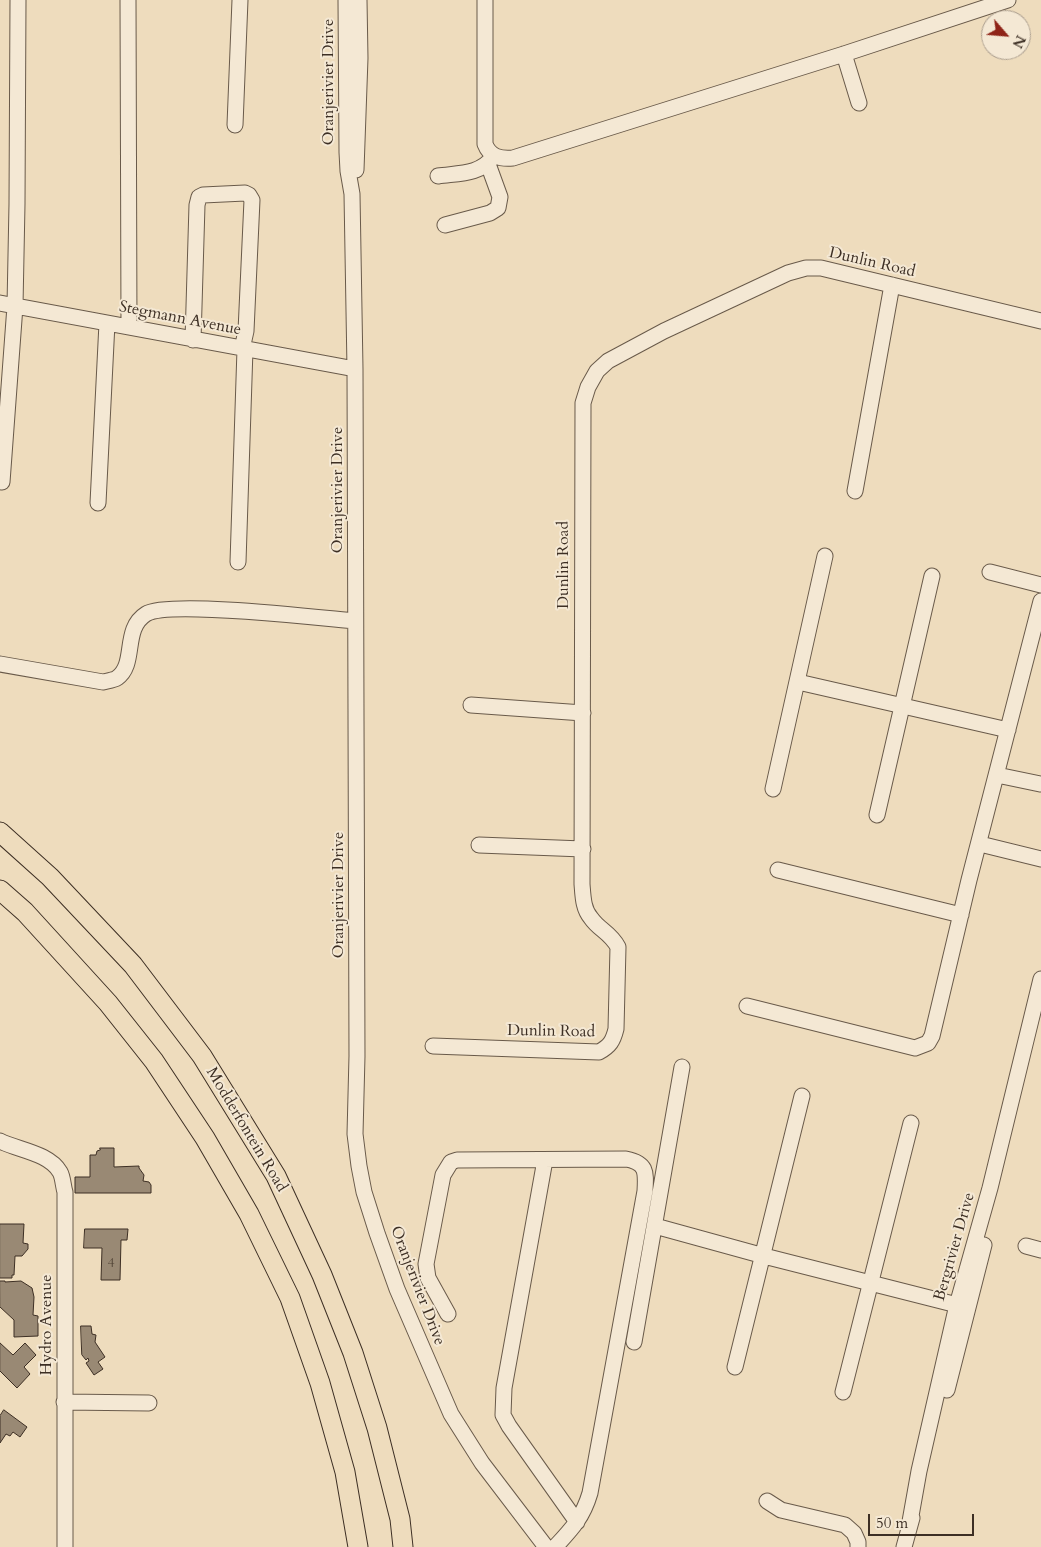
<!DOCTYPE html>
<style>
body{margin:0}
#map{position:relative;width:1041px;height:1547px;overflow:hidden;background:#eedcbd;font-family:Cardo,serif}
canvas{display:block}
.north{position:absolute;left:981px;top:10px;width:50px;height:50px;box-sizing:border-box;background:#f4e8d4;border:1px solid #ab9e8e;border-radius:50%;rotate:117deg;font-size:14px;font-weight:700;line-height:20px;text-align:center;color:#3d2f24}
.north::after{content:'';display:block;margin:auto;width:18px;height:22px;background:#8f2418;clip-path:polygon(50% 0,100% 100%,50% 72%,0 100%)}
.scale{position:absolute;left:868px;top:1514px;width:106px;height:22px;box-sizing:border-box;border:2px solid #3d2f24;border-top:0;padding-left:6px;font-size:15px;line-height:18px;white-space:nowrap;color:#3d2f24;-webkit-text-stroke:4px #f4e8d4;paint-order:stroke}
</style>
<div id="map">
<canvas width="1041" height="1547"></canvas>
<div class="north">N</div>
<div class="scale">50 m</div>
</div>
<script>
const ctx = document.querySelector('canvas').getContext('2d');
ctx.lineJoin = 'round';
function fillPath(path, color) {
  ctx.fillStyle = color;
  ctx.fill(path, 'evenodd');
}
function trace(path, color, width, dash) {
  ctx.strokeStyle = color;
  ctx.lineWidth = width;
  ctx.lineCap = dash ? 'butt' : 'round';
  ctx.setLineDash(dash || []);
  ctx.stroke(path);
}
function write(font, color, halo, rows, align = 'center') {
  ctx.font = font + ' Cardo,serif';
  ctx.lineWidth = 4;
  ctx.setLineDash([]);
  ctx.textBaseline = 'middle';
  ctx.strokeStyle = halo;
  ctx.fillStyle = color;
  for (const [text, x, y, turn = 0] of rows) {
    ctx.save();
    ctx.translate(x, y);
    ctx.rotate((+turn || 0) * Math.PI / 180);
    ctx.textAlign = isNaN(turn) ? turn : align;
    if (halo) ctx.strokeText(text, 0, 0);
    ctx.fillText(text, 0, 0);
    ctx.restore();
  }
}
const building = new Path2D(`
 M 100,1148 L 114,1148 L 114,1167 L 139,1166 L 139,1168 L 144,1175 L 143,1181 L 149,1182 L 151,1185 L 151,1193 L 75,1193 L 75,1177 L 90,1177 L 90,1155 L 96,1155 L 97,1151 L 100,1150 Z
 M 0,1224 L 24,1224 L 23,1243 L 28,1244 L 28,1249 L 22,1256 L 15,1256 L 14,1275 L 12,1275 L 12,1278 L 0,1278 Z
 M 85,1229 L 128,1229 L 127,1240 L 121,1240 L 120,1280 L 101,1280 L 102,1248 L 84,1248 Z
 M 0,1281 L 5,1281 L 5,1282 L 21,1281 L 32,1288 L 34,1297 L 33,1315 L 38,1316 L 38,1336 L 14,1337 L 14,1320 L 0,1307 Z
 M 81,1326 L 91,1326 L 92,1334 L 96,1335 L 95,1342 L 105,1357 L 98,1362 L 103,1369 L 94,1375 L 86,1363 L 89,1361 L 88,1358 L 86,1360 L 82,1355 Z
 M 0,1343 L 13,1355 L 25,1343 L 36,1355 L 24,1367 L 30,1374 L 17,1388 L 0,1371 Z
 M 4,1410 L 27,1427 L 20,1437 L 13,1432 L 10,1436 L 6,1434 L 0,1443 L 0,1416 Z`);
const minor = new Path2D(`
 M 128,0 L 129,327
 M 346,0 L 347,152 L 348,171 L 352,194 L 355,369 L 357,1056 L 355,1134 L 359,1166 L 364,1192 L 377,1233 L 397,1289 L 451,1414 L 482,1463 L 546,1547
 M 485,0 L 485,144 C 490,157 500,159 513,158 L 844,54 L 1008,0
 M 844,54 L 859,103
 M 235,125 L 240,0
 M 356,170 L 360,58 L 359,0
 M 438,176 C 458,173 480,175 493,157
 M 445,225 L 490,213 L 498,208 L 500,197 L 488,164
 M 0,303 L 355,369
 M 193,340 L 197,205 L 199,197 L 203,195 L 245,193 L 249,195 L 252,200 L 246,331 L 242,349
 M 2,482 L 15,306 L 17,204 L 18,0
 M 855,491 L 892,285
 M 98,503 L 107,323
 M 238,562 L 245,349
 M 990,572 L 1041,585
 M 0,664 L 103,682 C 107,681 114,680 117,678 C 137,664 122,629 146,614 C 168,600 321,618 355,621
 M 798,682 L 1008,730
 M 471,705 L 583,713
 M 997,775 L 1040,784
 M 773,789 L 825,556
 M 877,815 L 932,576
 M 980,844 L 1041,859
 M 479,845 L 583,849
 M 778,870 L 961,915
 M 747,1006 L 915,1048 L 928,1043 L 932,1036 L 969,880 L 1041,601
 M 433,1046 L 599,1052 C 610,1046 613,1041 616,1029 L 618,947 C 610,932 599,930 591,918 C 583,909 583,896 582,884 L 583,403 L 588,387 L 597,371 L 608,361 L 664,331 L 788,273 L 806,268 L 821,268 L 1041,321
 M 0,1141 C 18,1150 49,1153 60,1172 C 63,1177 63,1186 65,1192 L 65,1547
 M 545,1160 L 504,1388 L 503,1415 L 509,1426 L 577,1522
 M 655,1226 L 764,1256 L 965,1307
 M 1026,1246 L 1041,1250
 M 448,1314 L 428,1278 L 426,1264 L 443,1175 L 451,1162 L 457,1160 L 626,1159 C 647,1163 646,1172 645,1191 L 590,1493 C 583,1517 572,1529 555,1547
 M 634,1342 L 682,1067
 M 735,1367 L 802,1096
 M 947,1390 L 984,1245
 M 843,1392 L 911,1123
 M 64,1402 L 149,1403
 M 767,1501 L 781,1510 L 845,1525 L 854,1533 L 858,1542 L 858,1547
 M 909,1527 L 919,1471 L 957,1305 L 990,1188 L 1041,979
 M 904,1547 L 912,1518`);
const major = new Path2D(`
 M 0,832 L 50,877 L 133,965 L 202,1056 L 276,1176 L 322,1275 L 353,1353 L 377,1428 L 400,1519 L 403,1547
 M 0,890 L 25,912 L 108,1003 L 154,1061 L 205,1138 L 249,1214 L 290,1298 L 320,1383 L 345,1472 L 358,1547`);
const numberNames = [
 ["4",111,1264]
];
const streetNames = [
 ["Oranjerivier Drive",329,82,-90],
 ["Dunlin Road",872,263,13],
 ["Stegmann Avenue",180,319,11],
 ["Oranjerivier Drive",338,490,-90],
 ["Dunlin Road",564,565,-90],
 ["Oranjerivier Drive",339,895,-90],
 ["Dunlin Road",551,1032,1],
 ["Modderfontein Road",246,1130,59],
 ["Bergrivier Drive",955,1247,-74],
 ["Oranjerivier Drive",417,1286,69],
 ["Hydro Avenue",47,1325,-90]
];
fillPath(building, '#998974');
trace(building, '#3d2f24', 1);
trace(minor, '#695a4a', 17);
trace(major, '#3d2f24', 21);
trace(minor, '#f4e8d4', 15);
trace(major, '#eedcbd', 19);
write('14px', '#544638', null, numberNames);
write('16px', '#3d2f24', '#f4e8d4', streetNames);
</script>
